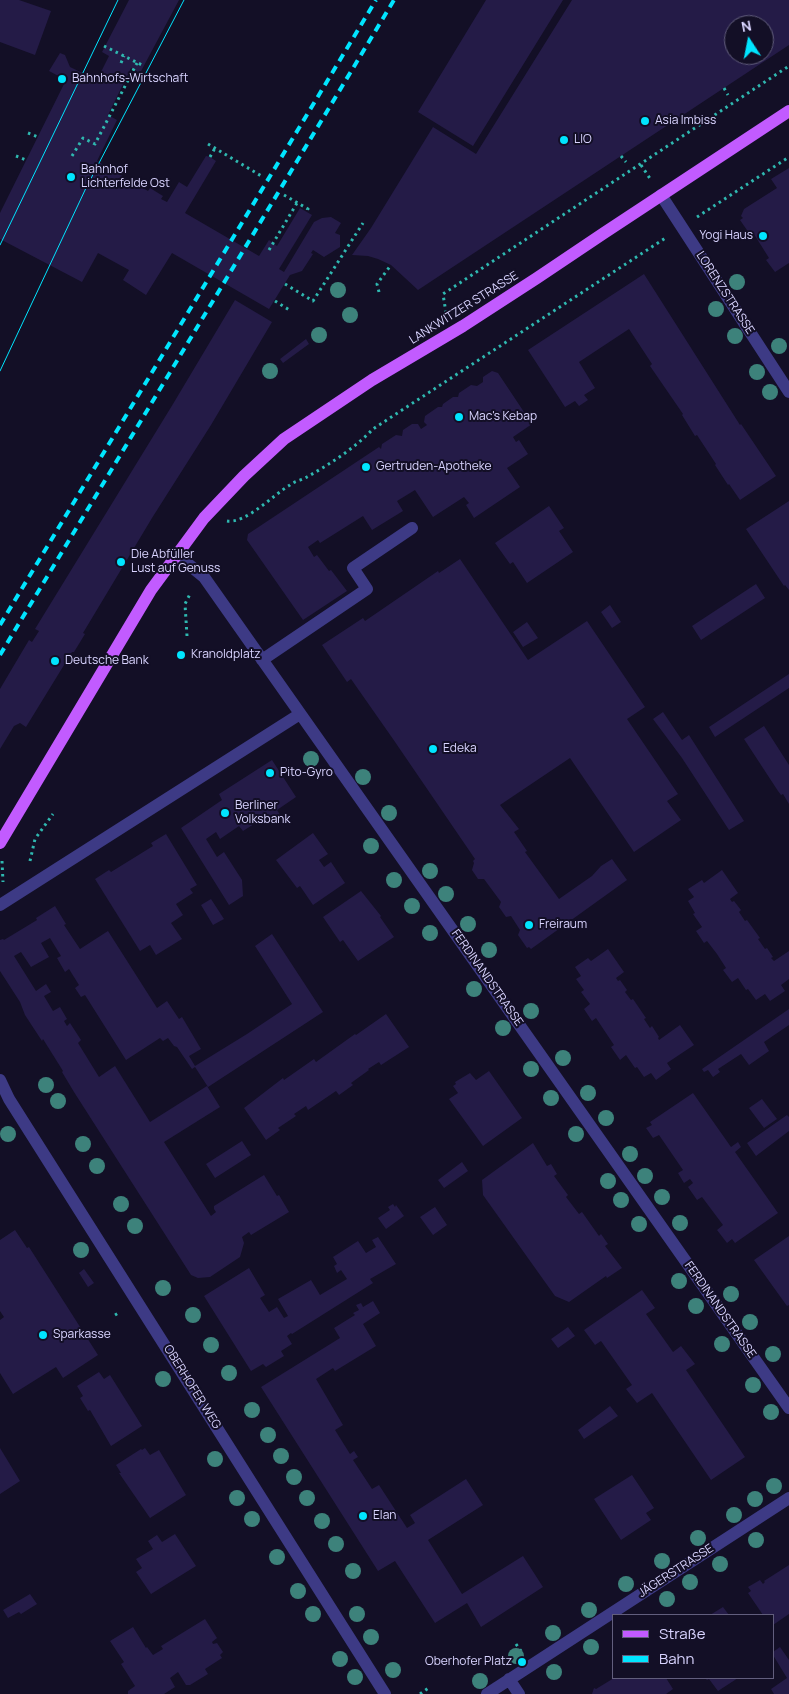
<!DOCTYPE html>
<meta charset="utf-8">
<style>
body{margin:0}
#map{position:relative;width:789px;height:1694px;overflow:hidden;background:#130f26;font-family:Manrope,sans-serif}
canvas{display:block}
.legend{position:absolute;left:612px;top:1614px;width:162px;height:65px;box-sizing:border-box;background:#130f26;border:1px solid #625e7d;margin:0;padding:6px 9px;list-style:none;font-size:15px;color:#d9d4ff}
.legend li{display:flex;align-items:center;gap:10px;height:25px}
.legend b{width:25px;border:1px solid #625e7d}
.north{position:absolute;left:724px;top:15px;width:50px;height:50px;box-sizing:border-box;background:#130f26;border:1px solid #625e7d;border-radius:50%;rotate:349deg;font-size:14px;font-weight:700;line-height:20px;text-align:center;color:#d9d4ff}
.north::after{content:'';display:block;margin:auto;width:18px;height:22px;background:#00e5ff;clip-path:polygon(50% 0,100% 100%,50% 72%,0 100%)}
</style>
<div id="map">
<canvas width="789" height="1694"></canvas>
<ul class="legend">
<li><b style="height:6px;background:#c25bff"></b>Straße</li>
<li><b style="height:6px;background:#00e5ff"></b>Bahn</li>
</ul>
<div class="north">N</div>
</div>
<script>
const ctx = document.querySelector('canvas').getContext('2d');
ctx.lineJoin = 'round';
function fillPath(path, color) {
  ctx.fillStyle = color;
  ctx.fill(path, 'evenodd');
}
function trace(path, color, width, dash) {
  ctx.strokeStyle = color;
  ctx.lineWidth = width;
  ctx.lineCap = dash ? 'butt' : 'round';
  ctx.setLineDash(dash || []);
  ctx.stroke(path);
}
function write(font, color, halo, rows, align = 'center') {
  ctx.font = font + ' Manrope,sans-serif';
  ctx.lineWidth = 4;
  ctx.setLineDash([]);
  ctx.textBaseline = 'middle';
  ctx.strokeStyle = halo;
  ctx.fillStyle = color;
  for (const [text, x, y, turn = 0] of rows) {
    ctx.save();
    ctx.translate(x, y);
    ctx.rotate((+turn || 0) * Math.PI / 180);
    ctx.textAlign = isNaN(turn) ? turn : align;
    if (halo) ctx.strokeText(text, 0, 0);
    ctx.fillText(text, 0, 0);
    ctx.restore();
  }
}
const building = new Path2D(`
 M 0,0 L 19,0 L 51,11 L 35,55 L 0,42 Z
 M 129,0 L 179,0 L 140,73 L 131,68 L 108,115 L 117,120 L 97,161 L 148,191 L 150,188 L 163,196 L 161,199 L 167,202 L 179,182 L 187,187 L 206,156 L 210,157 L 216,161 L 185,213 L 259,256 L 269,240 L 277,246 L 300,208 L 312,215 L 279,269 L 284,272 L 314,222 L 322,218 L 331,217 L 341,223 L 335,233 L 340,235 L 340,247 L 324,257 L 313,250 L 311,253 L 313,254 L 302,271 L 290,275 L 269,309 L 172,253 L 146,295 L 123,280 L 129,270 L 98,253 L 82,282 L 0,239 L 0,213 L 66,80 L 49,71 L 60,53 L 65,55 L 70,67 L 97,80 L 109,56 L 102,52 Z
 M 486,0 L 563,0 L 473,146 L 418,112 Z
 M 572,0 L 789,0 L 789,45 L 418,290 L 391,265 L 378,259 L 368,256 L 352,255 L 371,228 L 433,127 L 476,154 ZM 734,25 L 764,25 L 764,55 L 734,55 Z
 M 789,168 L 789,263 L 775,272 L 766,260 L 769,258 L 752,231 L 749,233 L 740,220 L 743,218 L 741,216 L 744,209 L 777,188 L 771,179 Z
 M 644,274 L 740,425 L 741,424 L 776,476 L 740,500 L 729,484 L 728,485 L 715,465 L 716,464 L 697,435 L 695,436 L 682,415 L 683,414 L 650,366 L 652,364 L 629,329 L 579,362 L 595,388 L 584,395 L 588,400 L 579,406 L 575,401 L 565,407 L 528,350 Z
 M 235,300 L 272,322 L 211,425 L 152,518 L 83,633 L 85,634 L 74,652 L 72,652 L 26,727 L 20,723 L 14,726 L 0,749 L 0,689 L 29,640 L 32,642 L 39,631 L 35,629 L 173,404 Z
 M 306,339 L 309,344 L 283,363 L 280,359 Z
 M 492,371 L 498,373 L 532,424 L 513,437 L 516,442 L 519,440 L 528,454 L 507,468 L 520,487 L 474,518 L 466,505 L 469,503 L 464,497 L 433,517 L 415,490 L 397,501 L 403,511 L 372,530 L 363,516 L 320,543 L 318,540 L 308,547 L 314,557 L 317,555 L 329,571 L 331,570 L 347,591 L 303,620 L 247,540 L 248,534 L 379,447 L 381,449 L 382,444 L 396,435 L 402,436 L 403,430 L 412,424 L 418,424 L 421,429 L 427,425 L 424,422 L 425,416 L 438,407 L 442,407 L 443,404 L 453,397 L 458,397 L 459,393 L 471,385 L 477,386 L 483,382 L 483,377 Z
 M 789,501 L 789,590 L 785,585 L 784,586 L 746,529 Z
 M 549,506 L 564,528 L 559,531 L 573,552 L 527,583 L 513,562 L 510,564 L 495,543 Z
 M 460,559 L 528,660 L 587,621 L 645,707 L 627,719 L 678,794 L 667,801 L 681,820 L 634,852 L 570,758 L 500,805 L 519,829 L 514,832 L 527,851 L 525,852 L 559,899 L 592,876 L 601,866 L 612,859 L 627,880 L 531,949 L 529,947 L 527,948 L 518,935 L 520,930 L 511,916 L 506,917 L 499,907 L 501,902 L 484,879 L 478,879 L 472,870 L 474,863 L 473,861 L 475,859 L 393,739 L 351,679 L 347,682 L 322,645 L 363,618 L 365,621 L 438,571 L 439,573 Z
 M 756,584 L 765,598 L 701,640 L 692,626 Z
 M 610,605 L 621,622 L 612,628 L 601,612 Z
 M 527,622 L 538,638 L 523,647 L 513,632 Z
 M 789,674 L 789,688 L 715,737 L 709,727 Z
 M 663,712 L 682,740 L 689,735 L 744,821 L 729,830 L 682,758 L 653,719 Z
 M 764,726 L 789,765 L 789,804 L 783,794 L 781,795 L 778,791 L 744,739 Z
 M 272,760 L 296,797 L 277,810 L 280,815 L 265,825 L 262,819 L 243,831 L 239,826 L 220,839 L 216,832 L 206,839 L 217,857 L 224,852 L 242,880 L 243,896 L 229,905 L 181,828 L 222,800 L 219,794 Z
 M 313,833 L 328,854 L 319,860 L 324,867 L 331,862 L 345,883 L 313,905 L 300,886 L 297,888 L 276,860 Z
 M 166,834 L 197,885 L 190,889 L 193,893 L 176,904 L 183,915 L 171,923 L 182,939 L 156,955 L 150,945 L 140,951 L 95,879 L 109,870 L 111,872 L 153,846 L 151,843 Z
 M 722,870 L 738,893 L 730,899 L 732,902 L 734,901 L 741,910 L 739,912 L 745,921 L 747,920 L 760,938 L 758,939 L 765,949 L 767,948 L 773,957 L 771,958 L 774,961 L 789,951 L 789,979 L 781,985 L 785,991 L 770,1001 L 765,994 L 756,1000 L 748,989 L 746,990 L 738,978 L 732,982 L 723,970 L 726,968 L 717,954 L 707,941 L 704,943 L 696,931 L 702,927 L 693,914 L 695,913 L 688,901 L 694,897 L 688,889 L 702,880 L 704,883 Z
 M 361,891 L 381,916 L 380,917 L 394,937 L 358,961 L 343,940 L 340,942 L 323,917 Z
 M 211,899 L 224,919 L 213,925 L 201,905 Z
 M 55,906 L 66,924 L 64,925 L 80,949 L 108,931 L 157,1008 L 167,1001 L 179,1019 L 182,1017 L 201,1049 L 189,1056 L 195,1066 L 247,1034 L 292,1004 L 255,946 L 272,934 L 323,1012 L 208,1087 L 195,1067 L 192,1069 L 177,1047 L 174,1046 L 168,1038 L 163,1041 L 160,1038 L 126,1060 L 85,995 L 81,997 L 75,988 L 79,985 L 69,969 L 65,972 L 57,958 L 61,956 L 50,938 L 41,943 L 49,957 L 31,967 L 21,952 L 14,956 L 36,991 L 46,984 L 51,992 L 44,996 L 53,1011 L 60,1007 L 67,1019 L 64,1021 L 67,1026 L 70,1023 L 81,1040 L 78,1043 L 99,1077 L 115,1066 L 150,1122 L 207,1086 L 220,1107 L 164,1142 L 211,1216 L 216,1212 L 214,1209 L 214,1206 L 264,1175 L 277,1196 L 279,1195 L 289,1212 L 251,1235 L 249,1232 L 242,1237 L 244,1243 L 240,1257 L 210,1277 L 198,1278 L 191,1275 L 74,1092 L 62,1072 L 63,1071 L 43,1039 L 42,1041 L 25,1015 L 20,1002 L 0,971 L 0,940 L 3,939 L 4,940 L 37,920 L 36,918 Z
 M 608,949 L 624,972 L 616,978 L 618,981 L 620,980 L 627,990 L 625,992 L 631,1000 L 633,999 L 646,1018 L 644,1019 L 650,1028 L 652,1026 L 659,1037 L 658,1038 L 659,1040 L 680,1025 L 694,1045 L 667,1063 L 671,1069 L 656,1080 L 651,1073 L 644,1077 L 637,1067 L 635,1068 L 626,1055 L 620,1060 L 611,1047 L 614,1045 L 596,1018 L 592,1021 L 584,1009 L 590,1004 L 581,992 L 584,990 L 576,979 L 581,976 L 575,967 L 588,958 L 591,961 Z
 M 789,1009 L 789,1025 L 764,1042 L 769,1051 L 749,1065 L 741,1054 L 718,1069 L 720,1072 L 713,1077 L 708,1070 L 704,1072 L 702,1069 Z
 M 386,1014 L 409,1047 L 381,1065 L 379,1062 L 368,1069 L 369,1070 L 351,1083 L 353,1085 L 339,1095 L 336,1091 L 308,1110 L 306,1106 L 294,1114 L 296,1116 L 278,1128 L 280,1130 L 266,1140 L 244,1108 L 283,1078 L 284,1080 L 314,1059 L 316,1062 L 355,1034 L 356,1035 Z
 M 489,1071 L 522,1118 L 483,1146 L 449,1099 L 458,1093 L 453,1086 L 456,1084 L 455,1082 L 470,1073 L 476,1080 Z
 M 693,1093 L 731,1147 L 738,1142 L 741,1147 L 735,1152 L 778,1213 L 735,1243 L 732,1239 L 727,1243 L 717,1230 L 723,1225 L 702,1197 L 697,1200 L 688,1187 L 693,1183 L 690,1179 L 684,1183 L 678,1173 L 683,1170 L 659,1135 L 653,1138 L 646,1128 L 652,1125 L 650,1122 Z
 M 762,1099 L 777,1119 L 764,1128 L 749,1108 Z
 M 787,1115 L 789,1117 L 789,1131 L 756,1156 L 747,1143 Z
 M 242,1141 L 251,1155 L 215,1178 L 206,1164 Z
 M 533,1143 L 547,1166 L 551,1164 L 557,1174 L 554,1176 L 568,1195 L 566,1197 L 579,1214 L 582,1212 L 599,1236 L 601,1234 L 608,1244 L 605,1246 L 622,1268 L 607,1278 L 606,1276 L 569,1302 L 555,1296 L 483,1195 L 482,1180 Z
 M 462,1162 L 468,1171 L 444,1188 L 438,1180 Z
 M 393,1204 L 395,1207 L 396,1205 L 404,1216 L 386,1229 L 378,1218 L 390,1210 L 388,1207 Z
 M 435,1207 L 447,1225 L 433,1235 L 420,1217 Z
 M 15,1230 L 27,1248 L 29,1247 L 98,1355 L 63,1378 L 56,1367 L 13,1394 L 0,1373 L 0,1320 L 4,1317 L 0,1311 L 0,1240 Z
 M 789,1236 L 789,1305 L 787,1306 L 754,1260 Z
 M 378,1237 L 396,1264 L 370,1279 L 373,1283 L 292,1334 L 291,1333 L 287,1336 L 292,1344 L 281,1351 L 284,1356 L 266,1367 L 263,1364 L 251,1371 L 204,1296 L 249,1268 L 265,1295 L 260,1298 L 269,1312 L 277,1307 L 284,1318 L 288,1316 L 278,1299 L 311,1280 L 320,1295 L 347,1279 L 341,1270 L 337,1273 L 334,1266 L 337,1264 L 333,1257 L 358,1241 L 366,1253 L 376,1247 L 372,1240 Z
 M 84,1269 L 94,1283 L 88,1287 L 79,1273 Z
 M 642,1290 L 655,1308 L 646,1314 L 673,1352 L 681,1346 L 695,1364 L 686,1370 L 745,1457 L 711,1480 L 652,1393 L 637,1403 L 626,1389 L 632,1385 L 601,1341 L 595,1345 L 584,1330 Z
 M 373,1301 L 380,1313 L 363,1324 L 376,1346 L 335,1371 L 333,1368 L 316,1379 L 343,1425 L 335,1430 L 350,1454 L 354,1451 L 358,1457 L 353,1460 L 372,1489 L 379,1485 L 407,1528 L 415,1523 L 410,1515 L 466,1479 L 483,1505 L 428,1540 L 462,1594 L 523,1556 L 543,1587 L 481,1627 L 467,1603 L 435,1623 L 395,1561 L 378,1571 L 261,1387 L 340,1338 L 334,1328 L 355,1315 L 353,1313 L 359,1310 L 356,1305 L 361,1303 L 363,1307 Z
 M 568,1327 L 575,1336 L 558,1348 L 551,1339 Z
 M 99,1372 L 104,1379 L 110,1375 L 142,1426 L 111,1446 L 90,1410 L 88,1411 L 80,1398 L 83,1396 L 77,1386 Z
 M 610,1406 L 618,1416 L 584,1439 L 578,1430 Z
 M 0,1448 L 20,1481 L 0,1494 Z
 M 145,1448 L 150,1455 L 159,1450 L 186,1495 L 150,1518 L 119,1473 L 121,1473 L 116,1465 L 141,1449 L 142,1450 Z
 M 632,1475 L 654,1508 L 646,1513 L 651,1520 L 621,1540 L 594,1499 Z
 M 175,1534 L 196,1566 L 151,1594 L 136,1572 L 142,1568 L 136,1559 L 153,1549 L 148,1541 L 157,1535 L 162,1542 Z
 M 789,1565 L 789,1614 L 773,1625 L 773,1615 L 763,1615 L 748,1593 L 751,1591 L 748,1587 L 760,1580 L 763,1584 L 765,1582 L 764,1581 Z
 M 30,1594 L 37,1604 L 21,1614 L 19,1612 L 8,1618 L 3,1610 Z
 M 723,1607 L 729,1615 L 710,1615 Z
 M 205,1619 L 217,1638 L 212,1642 L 213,1644 L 217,1643 L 223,1652 L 220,1655 L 222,1658 L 205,1669 L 208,1674 L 190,1685 L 186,1685 L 178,1672 L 170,1678 L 175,1687 L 164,1694 L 128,1694 L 128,1691 L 135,1686 L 121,1664 L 124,1662 L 110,1641 L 133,1627 L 146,1648 L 147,1647 L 153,1655 L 163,1649 L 161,1646 Z
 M 780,1647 L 789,1660 L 789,1694 L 774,1694 L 771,1689 L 787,1678 L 773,1655 L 773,1652 Z
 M 614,1678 L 666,1678 L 673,1689 L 666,1694 L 592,1694 L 594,1688 L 596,1689 Z
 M 705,1678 L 738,1678 L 718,1691 L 709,1679 L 707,1680 Z`);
const path = new Path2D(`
 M 104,46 L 144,66
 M 121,63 L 124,56
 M 724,88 L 728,95
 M 28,133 L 38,137
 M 208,144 L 263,177
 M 16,156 L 26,160
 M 72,156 L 83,138 L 95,144 L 137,63
 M 621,156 L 626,162
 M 210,157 L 215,148
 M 641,165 L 651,180
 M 284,195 L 308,209 L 306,212
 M 697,217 L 789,157
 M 269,250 L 297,203
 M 285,284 L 313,301 L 363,223
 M 379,292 L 377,284 L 391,265
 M 275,301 L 291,311
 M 446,313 L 443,294 L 789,66
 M 227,521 C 246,524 274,494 290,485 C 295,481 302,480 307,477 C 330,464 355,448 373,429 L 667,237
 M 187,636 L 185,604 L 191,592
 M 2,861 L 3,882
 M 30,861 L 35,839 L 53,814
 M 115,1315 L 120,1312
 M 516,1644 L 521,1651
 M 420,1694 L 430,1687`);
const minor = new Path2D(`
 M 661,195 L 789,392
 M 177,555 L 204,577 L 789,1408
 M 262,660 L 367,589 L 353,568 L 412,528
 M 0,905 L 300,714
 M 0,1080 L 9,1099 L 385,1694
 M 509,1679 L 519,1694
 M 487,1694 L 789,1498`);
const major = new Path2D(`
 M 0,843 L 151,590 L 204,518 L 244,476 L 284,439 L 372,380 L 463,326 L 537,278 L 604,233 L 789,111`);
const tram = new Path2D(`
 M 0,245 L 118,0
 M 0,371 L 86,188 L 184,0`);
const rail = new Path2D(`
 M 0,625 L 376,0
 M 0,655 L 394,0`);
const trees = [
 [737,282],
 [338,290],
 [716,309],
 [350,315],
 [319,335],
 [735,336],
 [779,346],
 [270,371],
 [757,372],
 [770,392],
 [311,759],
 [363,777],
 [389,813],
 [371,846],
 [430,871],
 [394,880],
 [446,894],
 [412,906],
 [468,924],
 [430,933],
 [489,950],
 [474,989],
 [531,1011],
 [503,1028],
 [563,1058],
 [531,1069],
 [46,1085],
 [588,1093],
 [551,1098],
 [58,1101],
 [606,1118],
 [8,1134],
 [576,1134],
 [83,1144],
 [630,1154],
 [97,1166],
 [645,1176],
 [608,1181],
 [662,1197],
 [621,1200],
 [121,1204],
 [680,1223],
 [639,1224],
 [135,1226],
 [81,1250],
 [679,1281],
 [163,1288],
 [731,1294],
 [696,1306],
 [193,1315],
 [750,1322],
 [722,1344],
 [211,1345],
 [773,1354],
 [229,1373],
 [163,1379],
 [753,1385],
 [252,1410],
 [771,1412],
 [268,1435],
 [281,1456],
 [215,1459],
 [294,1477],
 [774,1486],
 [237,1498],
 [307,1498],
 [755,1499],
 [734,1515],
 [252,1519],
 [322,1521],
 [698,1538],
 [756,1540],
 [336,1544],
 [277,1557],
 [662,1561],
 [720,1564],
 [353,1571],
 [690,1582],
 [626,1584],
 [298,1591],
 [667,1599],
 [589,1610],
 [313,1614],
 [357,1614],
 [553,1633],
 [371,1637],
 [591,1647],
 [516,1656],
 [340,1659],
 [393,1670],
 [554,1672],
 [355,1677],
 [480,1681]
];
const markers = [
 [62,79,5,"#00e5ff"],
 [645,121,5,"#00e5ff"],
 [564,140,5,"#00e5ff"],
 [71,177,5,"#00e5ff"],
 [763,236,5,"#00e5ff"],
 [459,417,5,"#00e5ff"],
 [366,467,5,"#00e5ff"],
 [121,562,5,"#00e5ff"],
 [181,655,5,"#00e5ff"],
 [55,661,5,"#00e5ff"],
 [433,749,5,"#00e5ff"],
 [270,773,5,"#00e5ff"],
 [225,813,5,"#00e5ff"],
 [529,925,5,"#00e5ff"],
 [43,1335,5,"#00e5ff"],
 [363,1516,5,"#00e5ff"],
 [522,1662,5,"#00e5ff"]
];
const poiNames = [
 ["Bahnhofs-Wirtschaft",72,79],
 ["Asia Imbiss",655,121],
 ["LIO",574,140],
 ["Bahnhof",81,170],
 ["Lichterfelde Ost",81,184],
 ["Yogi Haus",753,236,"right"],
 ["Mac's Kebap",469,417],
 ["Gertruden-Apotheke",376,467],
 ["Die Abfüller",131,555],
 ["Lust auf Genuss",131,569],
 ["Kranoldplatz",191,655],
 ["Deutsche Bank",65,661],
 ["Edeka",443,749],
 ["Pito-Gyro",280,773],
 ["Berliner",235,806],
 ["Volksbank",235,820],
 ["Freiraum",539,925],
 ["Sparkasse",53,1335],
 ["Elan",373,1516],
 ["Oberhofer Platz",512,1662,"right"]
];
const streetNames = [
 ["LORENZSTRASSE",725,293,57],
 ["LANKWITZER STRASSE",464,308,-32],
 ["FERDINANDSTRASSE",487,978,55],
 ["FERDINANDSTRASSE",720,1310,55],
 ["OBERHOFER WEG",192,1387,58],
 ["JÄGERSTRASSE",676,1571,-33]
];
fillPath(building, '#241b47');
trace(path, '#2fb8b0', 3, [2.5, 4]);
trace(minor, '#3d3a85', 12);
trace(major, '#c25bff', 12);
trace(tram, '#00e5ff', 1);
trace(rail, '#00e5ff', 4, [8, 6]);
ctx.fillStyle = '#3d827b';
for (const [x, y] of trees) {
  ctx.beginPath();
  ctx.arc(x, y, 8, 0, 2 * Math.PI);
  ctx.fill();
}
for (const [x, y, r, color] of markers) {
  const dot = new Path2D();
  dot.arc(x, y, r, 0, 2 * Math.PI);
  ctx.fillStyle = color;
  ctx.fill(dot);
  trace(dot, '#130f26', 2);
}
write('12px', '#d9d4ff', '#130f26', poiNames, 'left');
write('12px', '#d9d4ff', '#130f26', streetNames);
</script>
